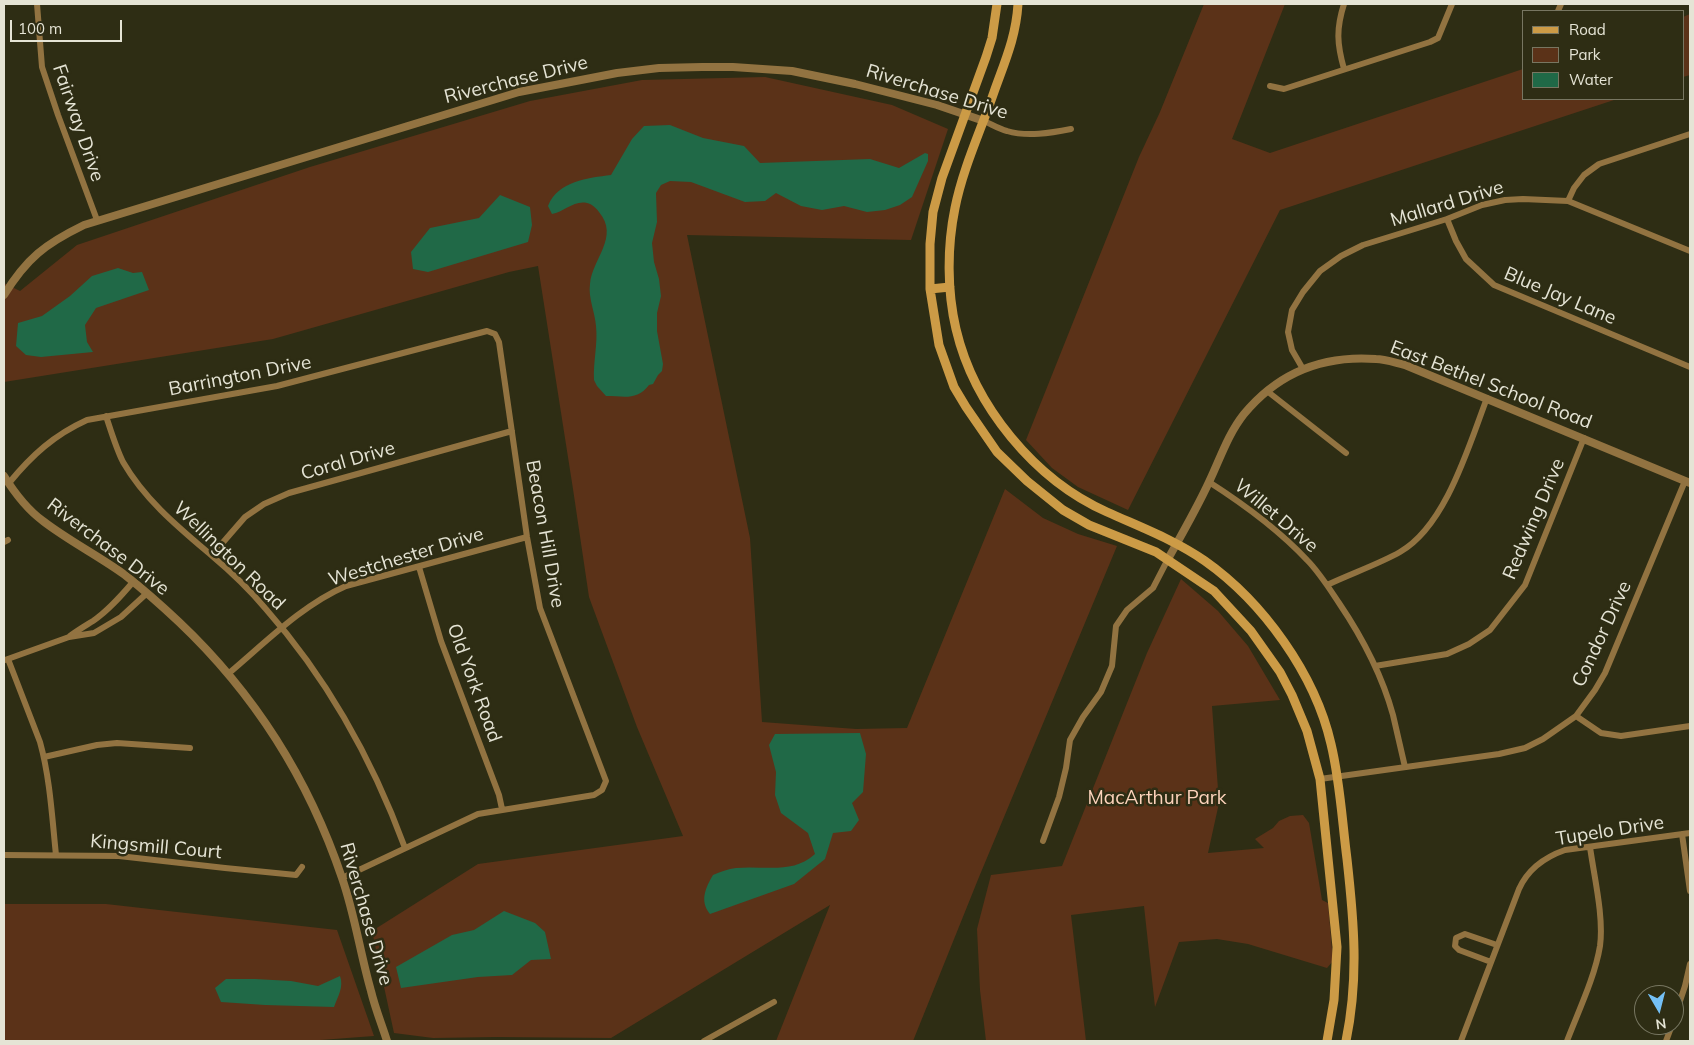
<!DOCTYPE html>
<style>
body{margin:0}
#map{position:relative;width:1694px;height:1045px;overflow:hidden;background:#2e2d14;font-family:Mulish,sans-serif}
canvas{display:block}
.frame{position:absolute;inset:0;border:5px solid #e5e4d5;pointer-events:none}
.legend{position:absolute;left:1522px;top:10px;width:162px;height:90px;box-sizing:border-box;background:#2e2d14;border:1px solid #777661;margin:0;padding:6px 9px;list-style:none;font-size:15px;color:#e5e4d5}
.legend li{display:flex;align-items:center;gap:10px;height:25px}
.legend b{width:25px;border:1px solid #777661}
.north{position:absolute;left:1634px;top:985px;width:50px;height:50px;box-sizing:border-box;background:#2e2d14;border:1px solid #777661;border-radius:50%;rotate:172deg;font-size:14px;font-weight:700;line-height:20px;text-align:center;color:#e5e4d5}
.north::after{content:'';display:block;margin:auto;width:18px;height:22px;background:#74c0f6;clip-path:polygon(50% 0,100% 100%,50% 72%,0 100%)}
.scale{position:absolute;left:10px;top:20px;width:112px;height:22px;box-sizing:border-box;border:2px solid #e5e4d5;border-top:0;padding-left:6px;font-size:15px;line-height:18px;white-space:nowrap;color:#e5e4d5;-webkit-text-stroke:4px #2e2d14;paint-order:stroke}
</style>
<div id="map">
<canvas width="1694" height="1045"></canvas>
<div class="frame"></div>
<ul class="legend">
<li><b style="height:6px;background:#cc9b46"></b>Road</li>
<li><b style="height:14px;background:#5b3218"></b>Park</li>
<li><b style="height:14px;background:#206947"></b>Water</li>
</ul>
<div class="north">N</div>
<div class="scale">100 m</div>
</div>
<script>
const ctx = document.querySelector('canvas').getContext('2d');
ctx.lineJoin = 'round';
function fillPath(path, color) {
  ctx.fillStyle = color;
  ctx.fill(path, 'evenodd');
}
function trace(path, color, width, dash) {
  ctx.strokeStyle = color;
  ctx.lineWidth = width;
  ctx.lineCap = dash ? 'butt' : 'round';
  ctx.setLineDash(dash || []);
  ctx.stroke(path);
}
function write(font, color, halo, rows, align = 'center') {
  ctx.font = font + ' Mulish,sans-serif';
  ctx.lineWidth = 5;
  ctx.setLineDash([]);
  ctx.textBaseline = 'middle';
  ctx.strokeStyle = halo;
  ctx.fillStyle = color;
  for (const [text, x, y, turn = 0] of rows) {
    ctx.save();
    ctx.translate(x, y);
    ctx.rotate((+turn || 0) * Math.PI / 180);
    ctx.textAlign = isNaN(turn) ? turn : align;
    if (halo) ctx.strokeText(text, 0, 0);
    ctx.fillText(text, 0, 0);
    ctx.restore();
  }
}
const green = new Path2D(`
 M 1204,4 L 1285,4 L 1232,139 L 1270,153 L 1523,69 L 1523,99 L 1617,99 L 1280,210 L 1128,510 L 1078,487 L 1052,468 L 1026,440 L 1139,157 L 1160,112 Z
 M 1690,14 L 1690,75 L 1683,77 L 1683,17 Z
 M 765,77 L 892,105 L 948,129 L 911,240 L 687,235 L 750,538 L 762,722 L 856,729 L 907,728 L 1005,489 L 1043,518 L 1078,534 L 1117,546 L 979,877 L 913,1041 L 776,1041 L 830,905 L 611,1038 L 496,1037 L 433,1038 L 394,1033 L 372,931 L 478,864 L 683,836 L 637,727 L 589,597 L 573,489 L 538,266 L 509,272 L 273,339 L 4,382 L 4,283 L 20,291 L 77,245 L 310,167 L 530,101 L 642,80 Z
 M 1181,579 L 1218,611 L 1248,646 L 1280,700 L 1212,706 L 1219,803 L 1208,853 L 1264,848 L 1255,839 L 1273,828 L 1279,821 L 1290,816 L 1303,815 L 1309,823 L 1322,900 L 1328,903 L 1333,961 L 1327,968 L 1248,944 L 1217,939 L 1179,942 L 1155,1007 L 1144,906 L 1071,915 L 1086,1041 L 986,1041 L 980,990 L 977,929 L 991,875 L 1062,866 L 1147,653 Z
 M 4,904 L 106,904 L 337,930 L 374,1036 L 307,1041 L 4,1041 Z`);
const water = new Path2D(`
 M 670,125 L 703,138 L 744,146 L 760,163 L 870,159 L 899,168 L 925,153 L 928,154 L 928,161 L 912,197 L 900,205 L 885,210 L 867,212 L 844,206 L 822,210 L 801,206 L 776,193 L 765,201 L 745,202 L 691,182 L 670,181 L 661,185 L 656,193 L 657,222 L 652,243 L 654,262 L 659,279 L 661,296 L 657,313 L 657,331 L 663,364 L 662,371 L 658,375 L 653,384 L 649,385 C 637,401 624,396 606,396 L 597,386 L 594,380 C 593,362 598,344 596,326 C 595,312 588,298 590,284 C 592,259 620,237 599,212 C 596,208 592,204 587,203 C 574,200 564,212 552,214 L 548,206 C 558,181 588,178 611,175 L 632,139 L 644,126 Z
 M 500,195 L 530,207 L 532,225 L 528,242 L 428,272 L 413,269 L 411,252 L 430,228 L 479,218 Z
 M 118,268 L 133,273 L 142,272 L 149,290 L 96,308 L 85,325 L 87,342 L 93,352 L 41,357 L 26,355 L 16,346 L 18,323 L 42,316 L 70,296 L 92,276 Z
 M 860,733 L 866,754 L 863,792 L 852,803 L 859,820 L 851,831 L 833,833 L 825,859 L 794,884 L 710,914 C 699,901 706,887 713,875 C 720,872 728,869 736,868 C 764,865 792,875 815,854 L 808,833 L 781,813 L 775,795 L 776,772 L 769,745 L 775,734 Z
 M 504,911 L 535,923 L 545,932 L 551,959 L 531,960 L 512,975 L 478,977 L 401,988 L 396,967 L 452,935 L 474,930 Z
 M 340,976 C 344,987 338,996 334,1007 L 265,1005 L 221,1002 L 215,988 L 226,979 L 255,979 L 291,981 L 318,986 Z`);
const minor = new Path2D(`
 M 37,4 L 42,67 L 58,115 L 97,220
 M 1344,4 C 1336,29 1337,44 1344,69
 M 1558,11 L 1561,4
 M 1270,86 L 1284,89 L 1430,42 L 1438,38 L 1452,4
 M 984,121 C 991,124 999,129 1007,131 C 1027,137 1051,133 1071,129
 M 1568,201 L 1574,188 L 1584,175 L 1599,164 L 1690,134
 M 1447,219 L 1456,241 L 1466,259 L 1494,285 L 1690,367
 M 1303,369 L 1292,350 L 1288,332 L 1292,310 L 1303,292 L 1320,271 L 1341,256 L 1363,245 L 1447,219 L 1482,205 L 1505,200 L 1523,199 L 1568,201 L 1690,251
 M 1267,391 L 1346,453
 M 106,416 C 111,431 116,448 123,462 C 145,500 178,527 211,555 C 230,571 249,589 265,608 C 327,678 373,761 405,848
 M 1209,482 C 1245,505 1278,529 1307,560 C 1319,572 1329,588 1339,603 C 1362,637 1382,675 1393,715 C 1397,732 1401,750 1405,767
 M 9,483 C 32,455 54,435 87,420 L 277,386 L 487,331 L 495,334 L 499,342 L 527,537 L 540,608 L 606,781 L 602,790 L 594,795 L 478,814 L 342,878
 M 4,542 L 8,540
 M 212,555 L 245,517 L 264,504 L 289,493 L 512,431
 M 419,567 L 441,641 L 499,795 L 502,809
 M 1327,585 C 1350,574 1379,564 1400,552 C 1446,526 1469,445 1487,398
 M 70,636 C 78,630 85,626 93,621 C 108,611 121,596 133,582
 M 8,659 L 40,742 C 50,778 52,817 56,855
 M 5,660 L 69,637 L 94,633 L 121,617 L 146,594
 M 1375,666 L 1447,654 L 1469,644 L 1490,630 L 1525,585 L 1584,438
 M 228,674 C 265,643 302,605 346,586 L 527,537
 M 1576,716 L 1601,733 L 1621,736 L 1690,726
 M 44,757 L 97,745 L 117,743 L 190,748
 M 1320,779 L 1499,754 L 1525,748 L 1543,739 L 1576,716 L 1595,690 L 1605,673 L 1685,481
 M 1682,834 L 1690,891
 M 1043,841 L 1059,797 L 1066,768 L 1070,740 L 1083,717 L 1101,692 L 1112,666 L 1116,626 L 1127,610 L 1153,588 L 1168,559
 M 4,855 L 119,856 L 225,868 L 296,875 L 302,867
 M 1491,962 L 1459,950 L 1455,946 L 1456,938 L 1465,934 L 1497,945
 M 1674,1019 L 1685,986 L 1690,964
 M 704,1041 L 774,1002
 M 1461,1041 L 1519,889 C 1528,869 1545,857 1565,850 L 1690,833
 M 1567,1041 C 1578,1012 1595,977 1600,946 C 1604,917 1594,876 1590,847
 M 1666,1041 L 1672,1025`);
const tertiary = new Path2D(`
 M 4,295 C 27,258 45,244 84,225 L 519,92 L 617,73 L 659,68 L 702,67 L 733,67 L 792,71 L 855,84 L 937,105 L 984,121
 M 4,476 C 14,492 28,510 43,521 C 69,541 99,556 125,575 C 144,590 162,606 179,622 C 254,693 309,780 342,878 C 355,915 360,953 371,991 C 375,1008 382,1025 387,1041
 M 1168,559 C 1182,534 1197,508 1209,482 C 1220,459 1228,434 1244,414 C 1278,373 1323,355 1376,359 C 1385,359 1396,363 1405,365 L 1690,483`);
const secondary = new Path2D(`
 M 997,4 L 992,38 L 986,57 L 942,178 L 933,212 L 930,244 L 930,289 L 939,345 L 954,387 L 966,407 L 997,452 L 1027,481 L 1063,510 L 1089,525 L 1156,552 L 1214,591 L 1251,631 L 1280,672 L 1292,695 L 1307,731 L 1320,779 L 1337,947 L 1334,1000 L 1327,1041
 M 1018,4 C 1016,37 1005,61 994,92 C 981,130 963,168 955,208 C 947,247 947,291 956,329 C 974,406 1035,480 1107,512 C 1140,527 1175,540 1205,561 C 1263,602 1315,674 1331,744 C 1340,781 1342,820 1347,859 C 1354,922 1359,978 1346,1041
 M 930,289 L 950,287`);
const streetNames = [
 ["Riverchase Drive",516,80,-14],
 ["Riverchase Drive",937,92,17],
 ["Fairway Drive",78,123,71],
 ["Mallard Drive",1447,204,-17],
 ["Blue Jay Lane",1560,296,23],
 ["Barrington Drive",240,376,-11],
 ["East Bethel School Road",1491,385,21],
 ["Coral Drive",348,461,-16],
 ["Willet Drive",1276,516,40],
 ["Redwing Drive",1534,519,-67],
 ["Beacon Hill Drive",545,534,80],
 ["Riverchase Drive",108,547,37],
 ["Wellington Road",229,556,44],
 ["Westchester Drive",406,557,-17],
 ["Condor Drive",1602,634,-65],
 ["Old York Road",474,683,70],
 ["Tupelo Drive",1610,831,-9],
 ["Kingsmill Court",156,847,5],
 ["Riverchase Drive",366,914,74]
];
const parkNames = [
 ["MacArthur Park",1157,798]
];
fillPath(green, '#5b3218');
fillPath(water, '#206947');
trace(minor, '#927341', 6);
trace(tertiary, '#927341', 8);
trace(secondary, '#cc9b46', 9);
write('19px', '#e5e4d5', '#2e2d14', streetNames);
write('19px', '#fdd3bb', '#2e2d14', parkNames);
</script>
